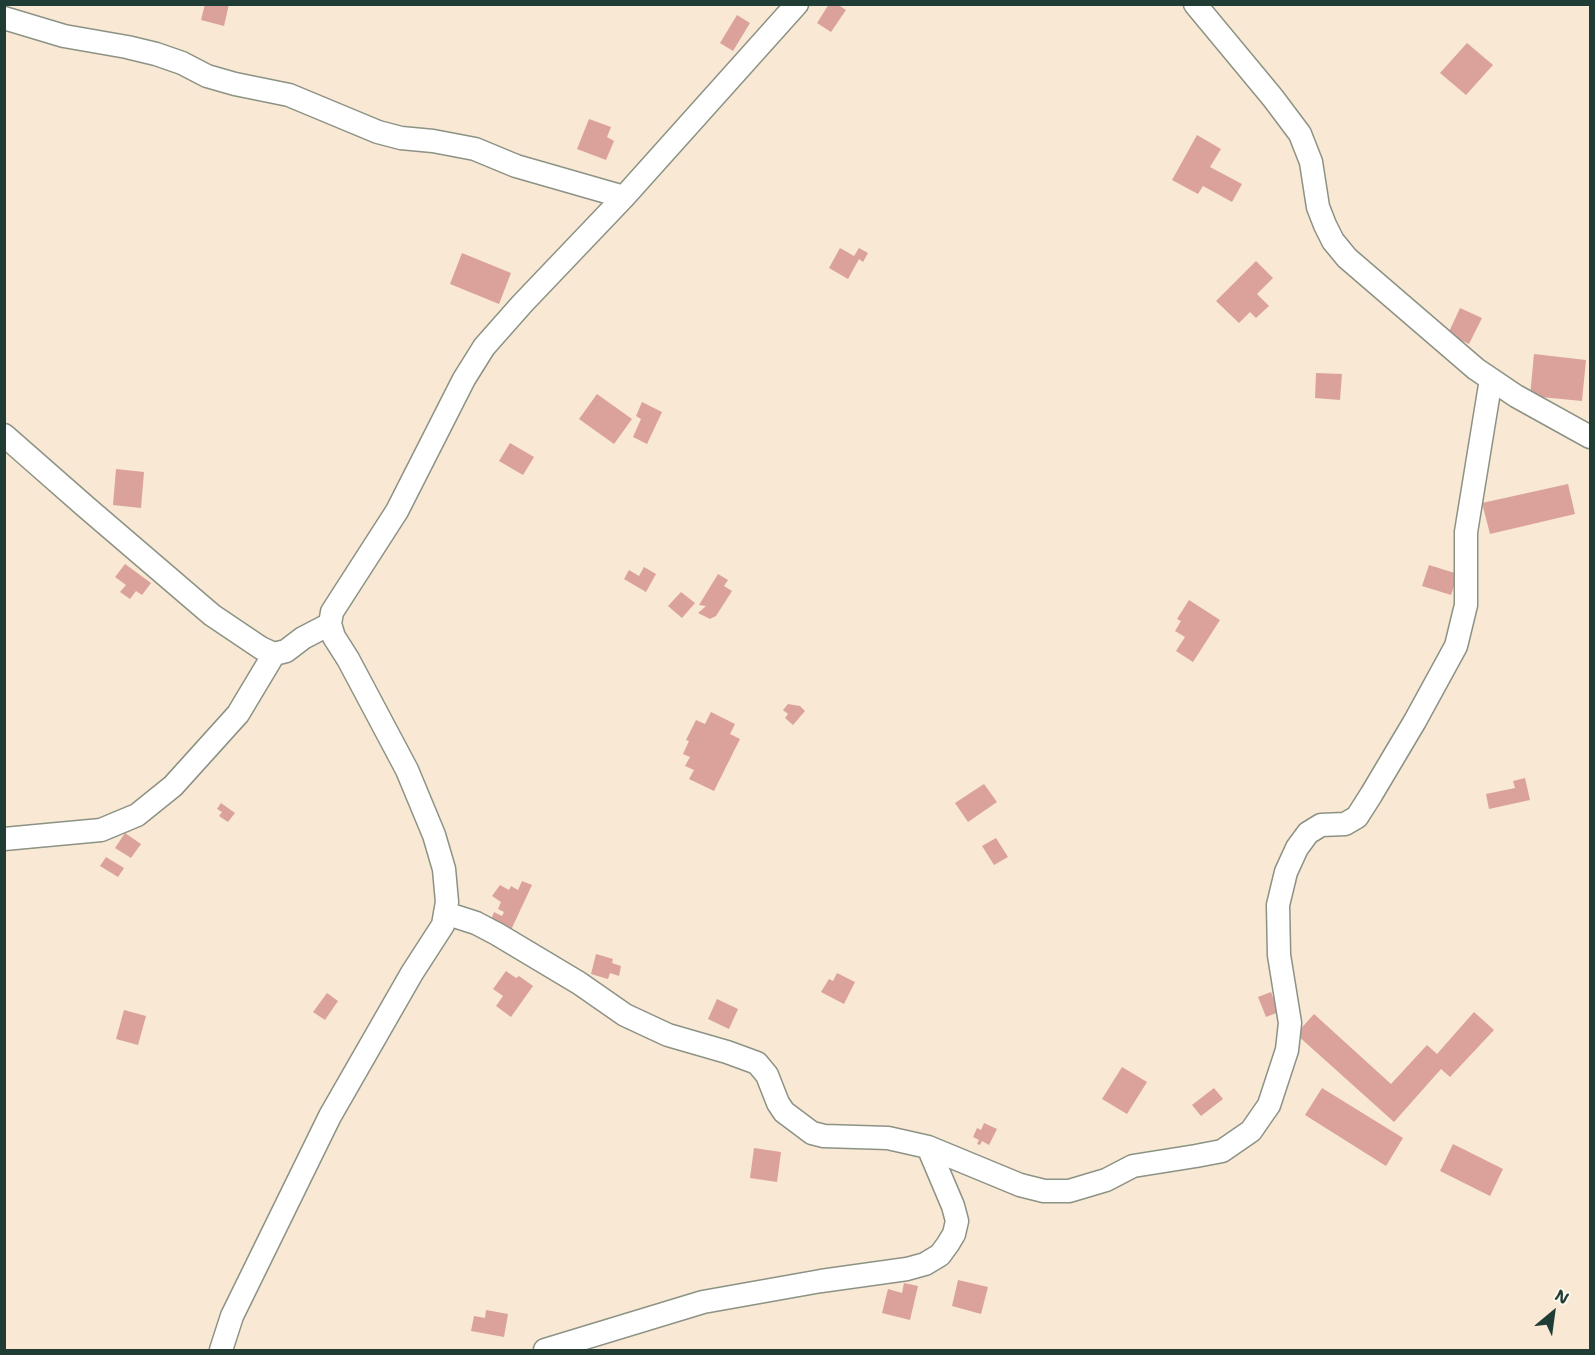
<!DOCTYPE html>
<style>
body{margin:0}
#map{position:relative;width:1595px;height:1355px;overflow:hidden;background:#f8e8d4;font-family:"Shantell Sans",sans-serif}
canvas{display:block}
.frame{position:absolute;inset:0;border:6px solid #1f3d34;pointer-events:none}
.north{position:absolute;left:1523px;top:1283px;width:60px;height:60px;-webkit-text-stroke:4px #fbf7ec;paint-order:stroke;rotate:29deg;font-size:16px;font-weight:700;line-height:24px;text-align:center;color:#1f3d34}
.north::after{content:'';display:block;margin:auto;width:21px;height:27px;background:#1f3d34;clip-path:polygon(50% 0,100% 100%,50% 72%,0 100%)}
</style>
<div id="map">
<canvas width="1595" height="1355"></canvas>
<div class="frame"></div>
<div class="north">N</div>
</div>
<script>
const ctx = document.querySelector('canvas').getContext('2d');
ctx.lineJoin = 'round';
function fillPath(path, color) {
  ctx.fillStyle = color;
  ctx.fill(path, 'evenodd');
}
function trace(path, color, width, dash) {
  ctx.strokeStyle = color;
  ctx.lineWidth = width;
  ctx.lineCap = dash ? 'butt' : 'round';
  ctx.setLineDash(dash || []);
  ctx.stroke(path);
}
const building = new Path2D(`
 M 205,4 L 229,4 L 224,26 L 201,20 Z
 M 829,4 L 837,4 L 846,10 L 831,32 L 817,23 Z
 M 737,15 L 750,23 L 733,51 L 720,43 Z
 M 1467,43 L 1493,65 L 1466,95 L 1440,73 Z
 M 589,119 L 611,127 L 607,137 L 614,141 L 606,160 L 577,149 Z
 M 1197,135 L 1221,149 L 1210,167 L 1242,184 L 1232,202 L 1203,186 L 1198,194 L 1172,180 Z
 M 840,248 L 854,256 L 859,248 L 868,253 L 863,262 L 859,259 L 848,279 L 829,268 Z
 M 462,253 L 511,273 L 499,304 L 450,284 Z
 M 1256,261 L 1273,278 L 1257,294 L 1269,306 L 1256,318 L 1250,312 L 1239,323 L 1216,301 Z
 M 1460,308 L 1482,318 L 1469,344 L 1448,334 Z
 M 1534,354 L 1586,360 L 1582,401 L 1530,396 Z
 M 1316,373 L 1342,374 L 1340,400 L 1315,398 Z
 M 597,394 L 632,419 L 614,444 L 579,419 Z
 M 642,402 L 662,412 L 647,444 L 633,437 L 641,419 L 636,416 Z
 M 510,443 L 534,457 L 523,475 L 499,461 Z
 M 116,469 L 144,472 L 141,508 L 113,505 Z
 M 1568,484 L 1575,514 L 1490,534 L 1482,503 Z
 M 125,564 L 151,583 L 142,595 L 136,591 L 130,599 L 120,592 L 126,585 L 115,577 Z
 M 1429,565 L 1458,574 L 1451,595 L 1422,586 Z
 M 644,567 L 656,574 L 646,592 L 624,579 L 629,570 L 639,576 Z
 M 718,574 L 728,580 L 724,586 L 732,591 L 716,616 L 710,619 L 698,613 L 706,606 L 699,605 Z
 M 681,592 L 695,603 L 682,618 L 668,606 Z
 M 1189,600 L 1220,620 L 1193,662 L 1176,651 L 1185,637 L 1175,631 L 1181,621 L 1177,619 Z
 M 788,704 L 800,706 L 805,711 L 793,725 L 785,718 L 788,714 L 783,710 Z
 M 711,712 L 735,724 L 730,734 L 740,739 L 714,791 L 689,779 L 694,770 L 685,766 L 690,757 L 683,754 L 689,741 L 686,740 L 696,720 L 705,724 Z
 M 1525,778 L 1530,800 L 1489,809 L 1486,794 L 1515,788 L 1513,781 Z
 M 984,784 L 997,802 L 968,822 L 955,803 Z
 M 221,803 L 235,813 L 228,822 L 219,816 L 222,812 L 217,809 Z
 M 125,833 L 141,844 L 131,858 L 115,848 Z
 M 996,838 L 1008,857 L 994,865 L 982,846 Z
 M 106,857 L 124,868 L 118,877 L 100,866 Z
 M 522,881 L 532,885 L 511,930 L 491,920 L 494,912 L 502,916 L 504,912 L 498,909 L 501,902 L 492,896 L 500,885 L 509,890 L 511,886 L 518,890 Z
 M 596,954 L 613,959 L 612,963 L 621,966 L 619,976 L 610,973 L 608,979 L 591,974 Z
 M 506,971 L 516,978 L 519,976 L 533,986 L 511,1017 L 496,1006 L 503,996 L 493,989 Z
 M 837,973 L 855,982 L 844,1004 L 821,992 L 829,979 L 833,981 Z
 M 1271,992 L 1279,1012 L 1266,1017 L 1258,997 Z
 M 327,993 L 338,1001 L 325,1020 L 313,1012 Z
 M 717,999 L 738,1009 L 729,1029 L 708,1019 Z
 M 124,1010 L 146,1016 L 138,1045 L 116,1039 Z
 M 1474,1012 L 1494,1030 L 1450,1077 L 1441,1069 L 1394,1122 L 1296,1034 L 1314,1014 L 1391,1084 L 1427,1045 L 1437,1054 Z
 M 1122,1067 L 1147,1082 L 1127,1114 L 1102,1099 Z
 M 1214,1088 L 1223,1099 L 1201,1116 L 1192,1105 Z
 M 1322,1088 L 1403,1138 L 1386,1166 L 1305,1115 Z
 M 984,1123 L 997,1129 L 989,1145 L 982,1141 L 980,1145 L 977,1144 L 979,1140 L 973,1137 L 977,1128 L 981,1130 Z
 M 1453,1144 L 1503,1169 L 1490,1196 L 1440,1171 Z
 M 754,1148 L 781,1152 L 777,1182 L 750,1178 Z
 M 958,1280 L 988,1287 L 981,1314 L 952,1306 Z
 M 904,1283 L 918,1286 L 910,1320 L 882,1313 L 888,1289 L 902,1293 Z
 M 486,1310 L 508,1314 L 504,1337 L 471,1331 L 474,1316 L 485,1318 Z`);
const minor = new Path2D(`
 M 1195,4 L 1273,98 L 1300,134 L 1311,162 L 1318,207 L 1325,225 L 1333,241 L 1347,258 L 1476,369 L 1516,396 L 1590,437
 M 4,18 L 64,36 L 127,47 L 156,54 L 182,63 L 207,76 L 235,84 L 289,95 L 378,132 L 401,138 L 433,141 L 475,149 L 516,166 L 624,197
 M 4,435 L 86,507 L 212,615 L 261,648 L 274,654 L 286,651 L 303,638 L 330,624
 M 4,839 L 101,830 L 137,815 L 173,786 L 238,714 L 274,654
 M 445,913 L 476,923 L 497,934 L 579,983 L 625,1015 L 668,1035 L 727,1052 L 757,1063 L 767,1075 L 778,1103 L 784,1112 L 812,1133 L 824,1136 L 888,1138 L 928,1147 L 1020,1185 L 1044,1191 L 1069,1191 L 1106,1180 L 1133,1166 L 1196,1156 L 1222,1151 L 1251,1131 L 1269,1105 L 1287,1050 L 1290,1023 L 1279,955 L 1278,905 L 1286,872 L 1297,848 L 1308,833 L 1321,825 L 1345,824 L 1357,817 L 1371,795 L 1415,721 L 1456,646 L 1466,605 L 1466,532 L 1491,379
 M 221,1350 L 232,1316 L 330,1116 L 412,973 L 443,925 L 447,902 L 444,869 L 434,835 L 407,770 L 348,659 L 334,637 L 330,624 L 332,612 L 397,511 L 464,379 L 484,347 L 522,304 L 624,197 L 797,4
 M 545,1350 L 703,1302 L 821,1281 L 907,1269 L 925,1264 L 940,1255 L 948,1244 L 954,1234 L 957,1221 L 953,1206 L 928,1147`);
fillPath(building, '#dba29b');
trace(minor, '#8c9284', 25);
trace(minor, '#fff', 22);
</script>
